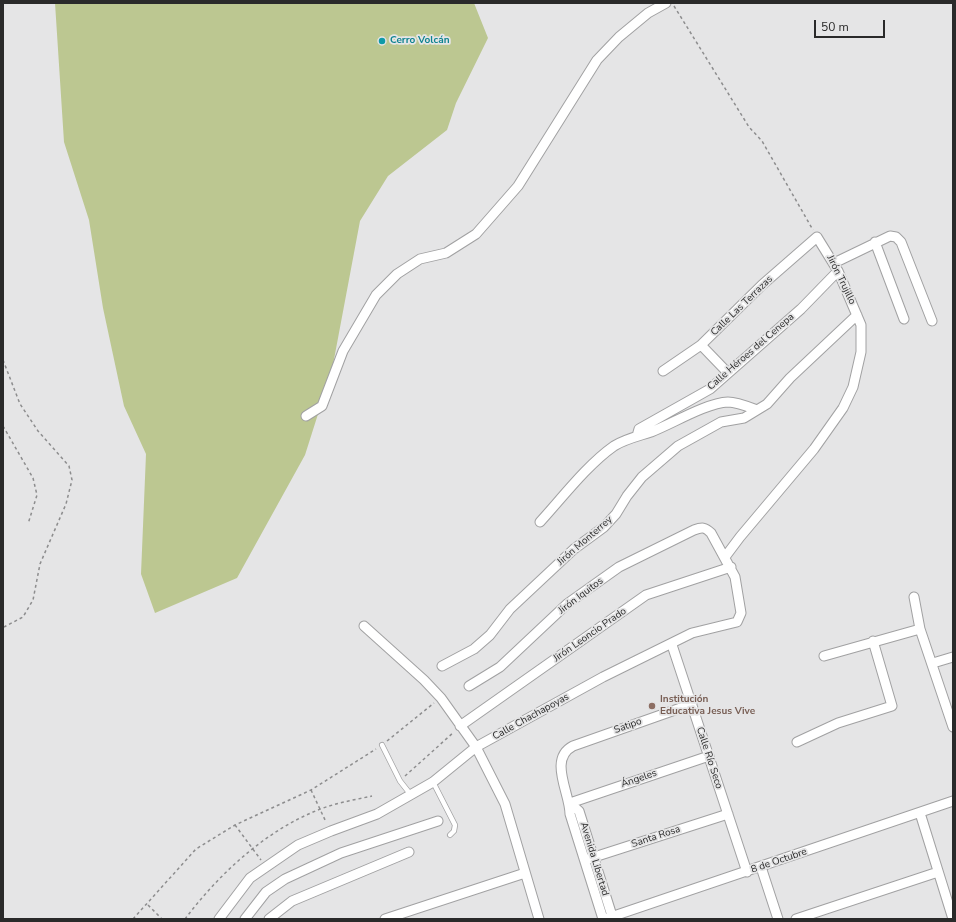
<!DOCTYPE html>
<meta charset="utf-8">
<style>
body{margin:0}
#map{position:relative;width:956px;height:922px;overflow:hidden;background:#e5e5e6;font-family:"Nunito Sans",sans-serif}
canvas{display:block}
.frame{position:absolute;inset:0;border:4px solid #2a2a2a;pointer-events:none}
.scale{position:absolute;left:814px;top:20px;width:71px;height:18px;box-sizing:border-box;border:2px solid #2a2a2a;border-top:0;padding-left:5px;font-size:12px;line-height:14px;white-space:nowrap;color:#2a2a2a;-webkit-text-stroke:3px #e5e5e6;paint-order:stroke}
</style>
<div id="map">
<canvas width="956" height="922"></canvas>
<div class="frame"></div>
<div class="scale">50 m</div>
</div>
<script>
const ctx = document.querySelector('canvas').getContext('2d');
ctx.lineJoin = 'round';
function fillPath(path, color) {
  ctx.fillStyle = color;
  ctx.fill(path, 'evenodd');
}
function trace(path, color, width, dash) {
  ctx.strokeStyle = color;
  ctx.lineWidth = width;
  ctx.lineCap = dash ? 'butt' : 'round';
  ctx.setLineDash(dash || []);
  ctx.stroke(path);
}
function write(font, color, halo, rows, align = 'center') {
  ctx.font = font + ' "Nunito Sans",sans-serif';
  ctx.lineWidth = 3.5;
  ctx.setLineDash([]);
  ctx.textBaseline = 'middle';
  ctx.strokeStyle = halo;
  ctx.fillStyle = color;
  for (const [text, x, y, turn = 0] of rows) {
    ctx.save();
    ctx.translate(x, y);
    ctx.rotate((+turn || 0) * Math.PI / 180);
    ctx.textAlign = isNaN(turn) ? turn : align;
    if (halo) ctx.strokeText(text, 0, 0);
    ctx.fillText(text, 0, 0);
    ctx.restore();
  }
}
const green = new Path2D(`
 M 55,3 L 474,3 L 488,38 L 456,103 L 447,130 L 388,176 L 360,221 L 332,370 L 305,455 L 237,578 L 155,613 L 141,574 L 146,454 L 124,406 L 103,308 L 89,220 L 64,142 Z`);
const path = new Path2D(`
 M 674,6 L 749,127 L 762,141 L 813,230
 M 3,360 L 20,404 L 38,431 L 69,466 L 72,480 L 66,504 L 40,564 L 33,600 L 23,617 L 4,627
 M 3,426 L 33,478 L 37,495 L 28,524
 M 387,741 L 434,703
 M 405,776 L 454,732
 M 311,790 L 326,822
 M 235,825 L 261,860
 M 148,905 L 162,919
 M 133,919 L 196,849 L 235,825 L 311,790 L 376,749
 M 185,919 C 219,874 265,831 318,810 C 335,803 354,800 372,796`);
const lane = new Path2D(`
 M 382,745 L 400,781 L 411,795
 M 433,782 L 455,825 L 454,831 L 450,835`);
const street = new Path2D(`
 M 875,242 L 904,319
 M 834,263 L 890,236 L 896,237 L 901,242 L 932,321
 M 701,345 L 728,373
 M 663,371 L 701,345 L 762,285 L 817,237 L 838,271 L 861,325 L 861,352 L 853,387 L 843,408 L 814,449 L 740,537 L 725,557
 M 306,416 L 322,406 L 343,351 L 376,295 L 397,274 L 420,259 L 446,253 L 476,234 L 518,186 L 597,60 L 619,37 L 648,13 L 666,3
 M 637,436 L 639,429 L 710,389 L 801,309 L 838,271
 M 540,522 C 562,498 587,465 614,446 C 625,439 639,436 651,432 C 672,424 706,403 728,402 C 737,402 749,407 757,410
 M 914,597 L 920,629 L 953,727
 M 364,626 L 424,680 L 441,698 L 476,747 L 505,804 L 539,919
 M 672,645 L 747,872
 M 824,656 L 920,629
 M 933,663 L 953,657
 M 442,666 L 474,649 L 490,635 L 510,609 L 574,549 L 604,527 L 616,514 L 627,496 L 642,477 L 678,446 L 721,422 L 744,418 L 767,404 L 790,378 L 857,315
 M 460,726 L 646,595 L 731,567
 M 797,742 L 838,723 L 892,706 L 873,641
 M 570,803 L 709,756
 M 570,803 L 579,811 L 613,919
 M 920,813 L 953,919
 M 585,860 L 728,814
 M 761,867 L 778,919
 M 219,919 L 250,878 L 298,845 L 331,831 L 377,814 L 433,782 L 476,747 L 603,677 L 692,633 L 737,622 L 741,613 L 735,577 L 711,533 C 705,527 702,527 694,530 L 619,567 L 567,604 L 500,667 L 469,686
 M 245,919 L 266,892 L 285,879 L 341,853 L 438,821
 M 269,919 L 292,901 L 409,852
 M 385,919 L 525,873
 M 603,919 L 570,814 C 570,793 548,759 573,746 L 692,704
 M 605,919 L 953,801
 M 796,919 L 938,872`);
const markers = [
 [382,41,4,"#0f9aa8"],
 [652,706,4,"#8d6e63"]
];
const cultureNames = [
 ["Cerro Volcán",390,41]
];
const streetNames = [
 ["Jirón Trujillo",841,280,64],
 ["Calle Las Terrazas",742,306,-44],
 ["Calle Héroes del Cenepa",751,352,-41],
 ["Jirón Monterrey",585,541,-41],
 ["Jirón Iquitos",581,596,-37],
 ["Jirón Leoncio Prado",590,635,-35],
 ["Calle Chachapoyas",531,717,-29],
 ["Satipo",628,726,-20],
 ["Calle Río Seco",709,758,72],
 ["Ángeles",639,779,-19],
 ["Santa Rosa",656,837,-18],
 ["Avenida Libertad",594,859,73],
 ["8 de Octubre",779,861,-19]
];
const educationNames = [
 ["Institución",660,700],
 ["Educativa Jesus Vive",660,712]
];
fillPath(green, '#bcc791');
trace(lane, '#a1a1a2', 6);
trace(street, '#a1a1a2', 11);
trace(path, '#8d8d8e', 1.5, [3, 3]);
trace(lane, '#fff', 4.5);
trace(street, '#fff', 9);
for (const [x, y, r, color] of markers) {
  const dot = new Path2D();
  dot.arc(x, y, r, 0, 2 * Math.PI);
  ctx.fillStyle = color;
  ctx.fill(dot);
  trace(dot, '#e5e5e6', 1.5);
}
write('bold 10px', '#0d838f', '#e5e5e6', cultureNames, 'left');
write('10px', '#2a2a2a', '#e5e5e6', streetNames);
write('bold 10px', '#785e54', '#e5e5e6', educationNames, 'left');
</script>
